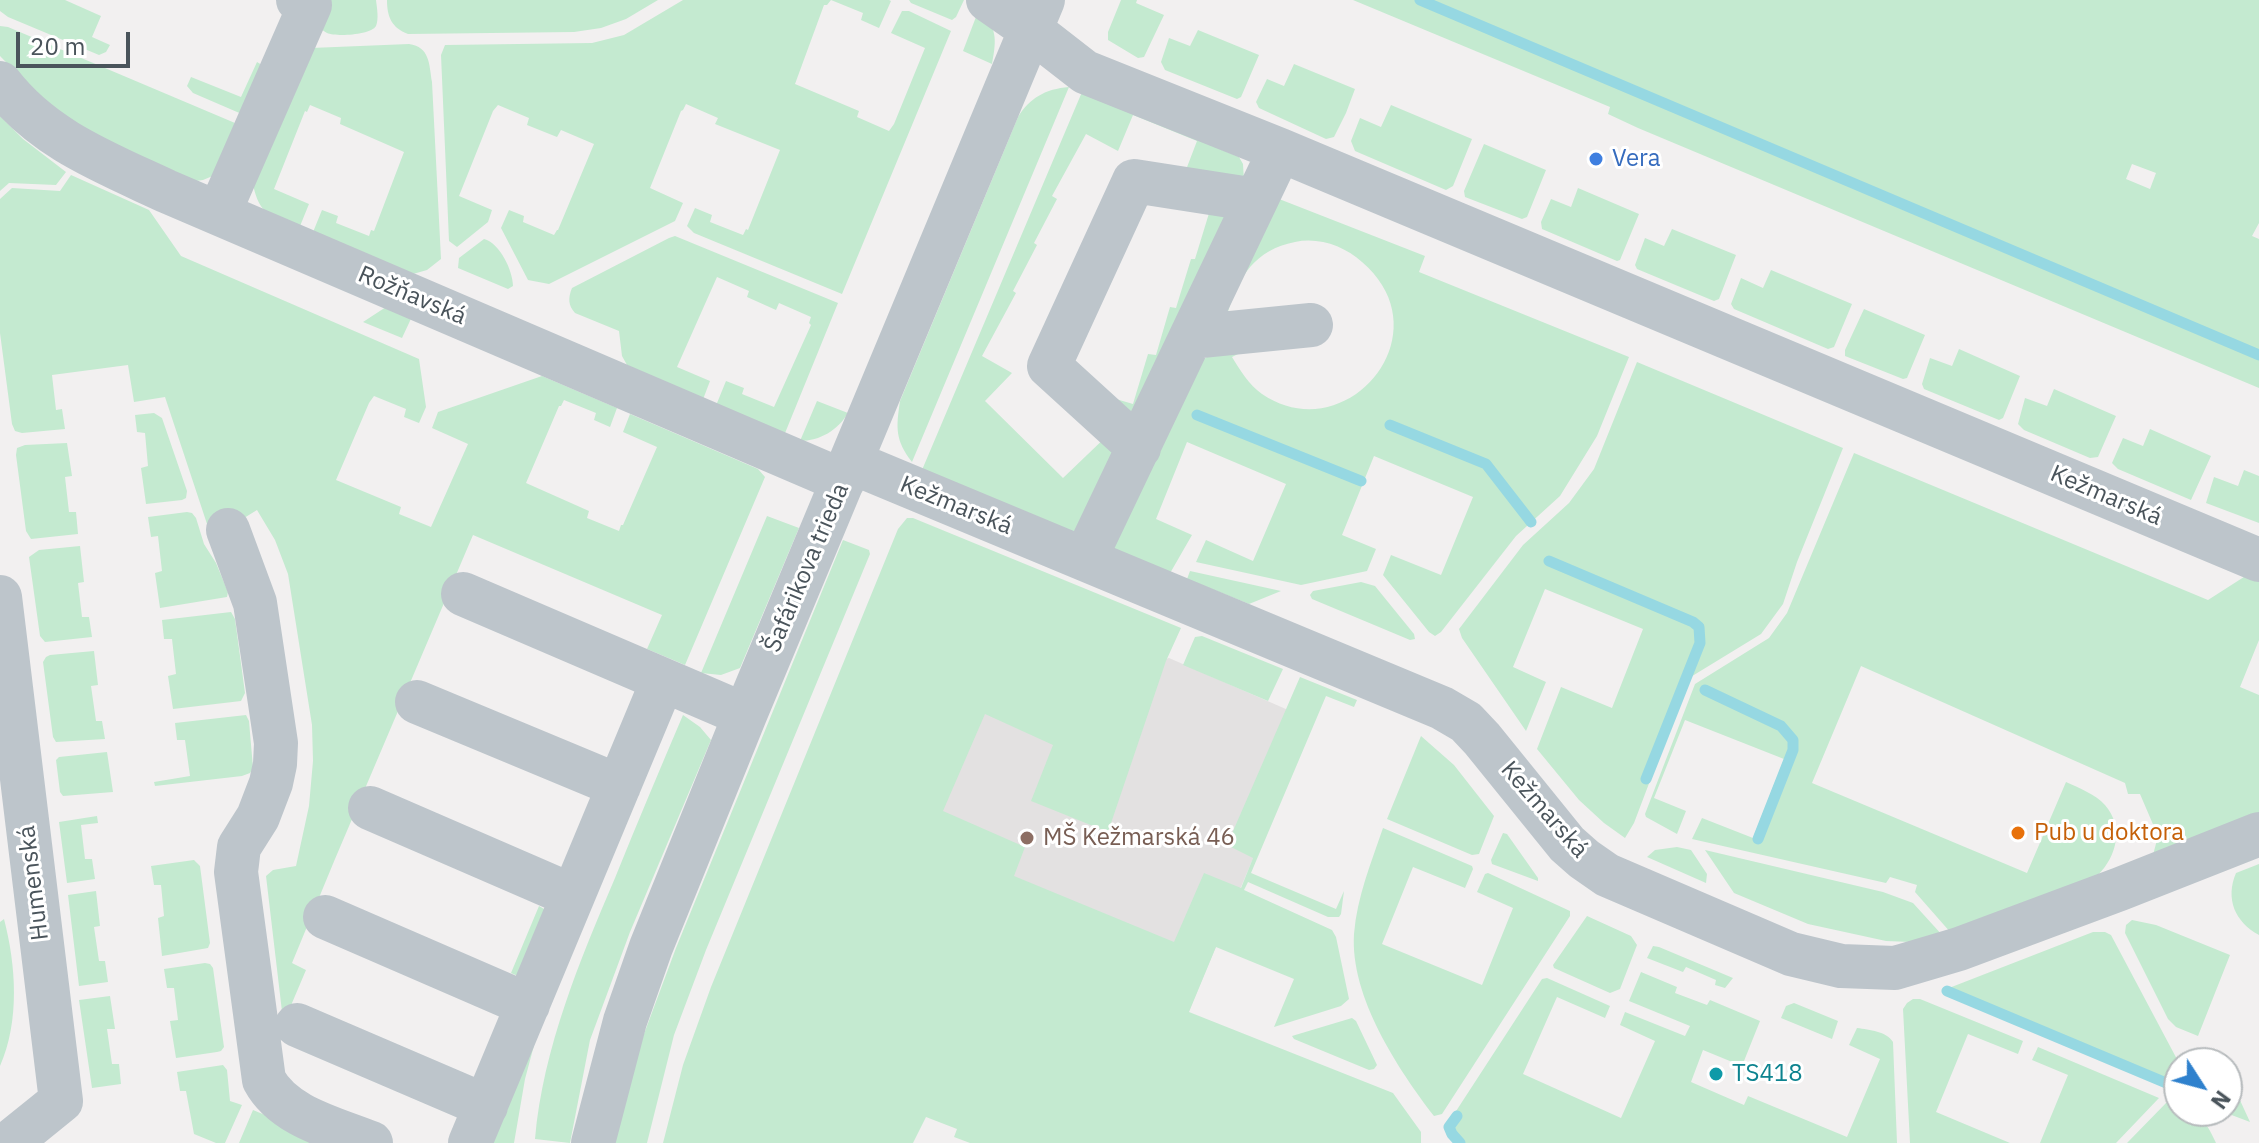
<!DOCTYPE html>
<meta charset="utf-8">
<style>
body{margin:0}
#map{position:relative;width:2259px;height:1143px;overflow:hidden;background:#f2f0f0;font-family:"IBM Plex Sans",sans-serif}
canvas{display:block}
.north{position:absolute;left:2163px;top:1047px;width:80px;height:80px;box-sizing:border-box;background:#fff;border:2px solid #b7bbbd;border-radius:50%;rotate:126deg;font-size:22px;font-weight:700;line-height:32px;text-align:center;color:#4a545b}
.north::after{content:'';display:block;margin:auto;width:28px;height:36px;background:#2f81cd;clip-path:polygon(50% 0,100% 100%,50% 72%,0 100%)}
.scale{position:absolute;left:16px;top:32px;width:114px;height:36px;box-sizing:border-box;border:4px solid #4a545b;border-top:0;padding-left:10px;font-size:24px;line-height:28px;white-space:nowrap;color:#4a545b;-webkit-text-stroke:6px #fff;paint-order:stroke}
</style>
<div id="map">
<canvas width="2259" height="1143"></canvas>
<div class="north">N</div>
<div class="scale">20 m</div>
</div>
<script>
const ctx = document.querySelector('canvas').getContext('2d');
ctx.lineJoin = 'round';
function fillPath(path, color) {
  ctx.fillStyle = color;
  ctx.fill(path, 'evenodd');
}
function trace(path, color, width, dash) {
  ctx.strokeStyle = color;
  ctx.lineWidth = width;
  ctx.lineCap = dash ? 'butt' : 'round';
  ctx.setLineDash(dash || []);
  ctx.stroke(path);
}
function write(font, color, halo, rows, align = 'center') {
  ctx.font = font + ' "IBM Plex Sans",sans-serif';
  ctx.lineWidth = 6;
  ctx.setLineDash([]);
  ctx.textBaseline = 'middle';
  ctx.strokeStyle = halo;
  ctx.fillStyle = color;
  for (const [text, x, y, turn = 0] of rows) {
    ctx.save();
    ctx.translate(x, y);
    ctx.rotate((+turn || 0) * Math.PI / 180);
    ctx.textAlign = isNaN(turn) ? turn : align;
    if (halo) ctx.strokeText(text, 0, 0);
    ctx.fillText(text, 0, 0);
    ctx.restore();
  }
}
const education = new Path2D(`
 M 1169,658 L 1311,720 L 1140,1128 L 821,762 Z`);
const green = new Path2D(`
 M 0,0 L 65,0 L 101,16 L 92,37 L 110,45 L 106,52 L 99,55 L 8,17 L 0,11 Z
 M 323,0 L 376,0 C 377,8 379,19 376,26 C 371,35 336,37 327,33 C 323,31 320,28 316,25 Z
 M 387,0 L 658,0 L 626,19 L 601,28 L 574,32 L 408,34 C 392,28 387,17 387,0 Z
 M 683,0 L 831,0 L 827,5 L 824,5 L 795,84 L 859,111 L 857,117 L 889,131 L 894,124 L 925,48 L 891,33 L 902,11 L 909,11 L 951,31 L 842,294 L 694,233 L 687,226 L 695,208 L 712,215 L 710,222 L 743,235 L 746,229 L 748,230 L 780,150 L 715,124 L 718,118 L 686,104 L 683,110 L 681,111 L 650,188 L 683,203 L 675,221 L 549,284 L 528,280 L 501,228 L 509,210 L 524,216 L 523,222 L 554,235 L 557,230 L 558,230 L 594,144 L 561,130 L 557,137 L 527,125 L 529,118 L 498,105 L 493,111 L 459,196 L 492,210 L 488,222 L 457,247 L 449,241 L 441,55 L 445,45 L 592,43 L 624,35 Z
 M 831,0 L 889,0 L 891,1 L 879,28 L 861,20 L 863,13 Z
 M 909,0 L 964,0 L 956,17 L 952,20 L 911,3 Z
 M 1121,0 L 1137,0 L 1136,3 L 1164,15 L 1144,57 L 1138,58 L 1108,40 L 1108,32 Z
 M 1353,0 L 2259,0 L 2259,223 L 2252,236 L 2259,239 L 2259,388 L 1638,128 L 1608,114 L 1610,107 ZM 2132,164 L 2156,173 L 2150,189 L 2126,179 Z
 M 979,9 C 997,28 997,38 992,64 L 963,51 Z
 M 0,26 L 8,27 L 235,123 L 215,175 L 203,180 L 182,183 L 64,122 L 0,56 Z
 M 1198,30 L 1259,55 L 1241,97 L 1237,99 L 1165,70 L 1161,62 L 1169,38 L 1190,46 Z
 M 409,44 C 430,47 429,64 432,82 L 441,259 L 427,270 L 413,274 L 311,237 L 322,210 L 338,216 L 336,223 L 369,236 L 371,230 L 374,231 L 404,152 L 340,124 L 341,118 L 310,105 L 307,112 L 305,111 L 274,189 L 309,204 L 298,231 C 269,216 257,213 252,178 L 311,48 Z
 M 257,62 L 262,65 L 244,115 L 193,93 L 187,86 L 191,77 L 241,97 Z
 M 1294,64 L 1355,89 L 1346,113 L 1334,137 L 1326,139 L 1259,108 L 1256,102 L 1267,79 L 1284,86 Z
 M 1069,87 L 912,462 C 895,440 896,428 900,401 L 1018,117 C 1030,98 1045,89 1069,87 Z
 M 1082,92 L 1239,157 L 1243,164 L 1244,181 L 1184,175 L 1197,141 L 1133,115 L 1118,151 L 1086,134 L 1052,196 L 1057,199 L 1034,243 L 1037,245 L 1013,291 L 1016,293 L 982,356 L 1012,373 L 985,401 L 1063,478 L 1111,432 L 1120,443 L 1074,532 L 922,470 Z
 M 1391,105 L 1472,139 L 1453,186 L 1446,190 L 1355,151 L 1351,141 L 1360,118 L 1381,127 Z
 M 0,116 L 23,139 L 66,172 L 56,185 L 9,183 L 0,191 Z
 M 1484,144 L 1546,170 L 1527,217 L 1522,219 L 1465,197 L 1464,191 Z
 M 71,175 L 149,210 L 181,256 L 419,359 L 426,407 L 419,423 L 404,417 L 406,409 L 374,396 L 369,403 L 336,480 L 401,507 L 399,514 L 431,527 L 468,444 L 432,428 L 438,412 L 542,376 L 617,408 L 610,427 L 594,420 L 596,413 L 564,400 L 561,406 L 559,406 L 526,483 L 589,511 L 587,518 L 619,531 L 621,525 L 623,525 L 657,447 L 623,432 L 630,414 L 758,469 L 765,477 L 685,665 L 647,649 L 662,615 L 473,535 L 335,859 L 292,963 L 306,970 L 292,1003 L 287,1032 L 283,1020 L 266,876 L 273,870 L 296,866 L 309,806 L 313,761 L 312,725 L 288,574 L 275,540 L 257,510 L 236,523 L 209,530 L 165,397 L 134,402 L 128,365 L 52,375 L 56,410 L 62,409 L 65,429 L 22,433 L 15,431 L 12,424 L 0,333 L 0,199 L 12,188 L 60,191 Z
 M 1578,188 L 1639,214 L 1620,260 L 1617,261 L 1542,229 L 1541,222 L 1551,199 L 1571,207 Z
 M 1274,197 L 1425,256 L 1419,272 L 1629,357 L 1597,436 L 1560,496 L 1516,536 L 1441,632 L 1435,636 L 1429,632 L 1383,575 L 1391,555 L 1441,575 L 1473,497 L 1374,456 L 1342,535 L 1376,549 L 1367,571 L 1301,585 L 1196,562 L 1206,540 L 1253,561 L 1286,484 L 1187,442 L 1156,519 L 1192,535 L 1169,575 L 1115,550 L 1110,542 L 1192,369 C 1216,348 1231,342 1262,342 L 1232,357 C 1240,370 1249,385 1262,394 C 1346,451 1446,334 1362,262 C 1344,246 1319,237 1295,242 C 1255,250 1239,276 1228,312 L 1260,319 C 1251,326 1234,323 1225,318 L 1223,304 Z
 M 1210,210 L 1227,213 L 1129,423 L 1099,394 L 1133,404 L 1148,354 L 1156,355 L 1170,307 L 1176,308 L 1191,259 L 1195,259 Z
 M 1672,229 L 1736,255 L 1719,299 L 1714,301 L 1637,269 L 1635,265 L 1645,238 L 1664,246 Z
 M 675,236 L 838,303 L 783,438 L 715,408 L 726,381 L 744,388 L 742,394 L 774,407 L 811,325 L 809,323 L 811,317 L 779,303 L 776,310 L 747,297 L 749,291 L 717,277 L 677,367 L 710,381 L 702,402 L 627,365 L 622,356 L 619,331 L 575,313 C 568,305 568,298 572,288 L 669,238 Z
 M 484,239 C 500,243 513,271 513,286 L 508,289 L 458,268 L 459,258 Z
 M 1771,270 L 1852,304 L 1834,347 L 1828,349 L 1734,309 L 1731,304 L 1741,278 L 1763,288 Z
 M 386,307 L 416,308 L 402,338 L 363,322 Z
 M 1864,309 L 1925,335 L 1907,378 L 1903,379 L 1845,356 L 1845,350 Z
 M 1959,349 L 2020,376 L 2003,418 L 1999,420 L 1924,389 L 1922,384 L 1930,358 L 1952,366 Z
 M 1637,362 L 1843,448 L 1797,562 L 1783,604 L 1761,634 L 1689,678 L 1634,823 L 1625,838 L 1604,823 L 1579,800 L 1537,749 L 1561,687 L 1612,708 L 1643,629 L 1545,589 L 1513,667 L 1546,682 L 1526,731 L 1462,638 L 1459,629 L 1523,545 L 1569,503 L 1594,469 Z
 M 2054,389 L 2116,416 L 2098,457 L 2090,458 L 2024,430 L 2018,424 L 2025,398 L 2047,406 Z
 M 817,401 L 848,413 C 838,430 820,441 800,441 Z
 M 154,413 L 162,418 L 187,491 L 186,498 L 182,500 L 146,504 L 141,468 L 148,466 L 145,433 L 137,432 L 135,415 Z
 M 2150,429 L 2211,456 L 2191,500 L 2118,469 L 2112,463 L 2123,438 L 2143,446 Z
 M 67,443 L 72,476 L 65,477 L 69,512 L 76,512 L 78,534 L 31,539 L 26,531 L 16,455 L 17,448 L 25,445 Z
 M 1854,453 L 2208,600 L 2247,575 L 2259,579 L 2259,640 L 2240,687 L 2259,695 L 2259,814 L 2153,855 L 2158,836 L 2140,794 L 2128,794 L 2125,783 L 1861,666 L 1812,783 L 2027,873 L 2066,782 C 2079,788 2095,794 2105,805 C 2124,827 2117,856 2098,875 L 1951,933 L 1915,892 L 1917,885 L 1890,877 L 1886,883 L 1692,839 L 1702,818 L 1753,838 L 1784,759 L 1685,720 L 1654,798 L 1686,811 L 1677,834 L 1646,817 L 1645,814 L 1695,684 L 1769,638 L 1787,613 Z
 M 2244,470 L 2259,476 L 2259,523 L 2206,503 L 2214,477 L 2238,486 Z
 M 187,512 L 192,513 L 196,518 L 204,544 L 216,563 L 228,592 L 227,597 L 160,608 L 155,573 L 162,571 L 158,536 L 151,537 L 148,517 Z
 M 767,516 L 799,528 L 740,668 L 721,675 L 701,673 Z
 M 907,518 L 913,518 L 1181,628 L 1166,661 L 1108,832 L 1031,801 L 1053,745 L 985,714 L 943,811 L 1025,847 L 1014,876 L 1174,942 L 1204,873 L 1241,888 L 1253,858 L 1227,845 L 1300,677 L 1357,700 L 1354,707 L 1326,696 L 1251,873 L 1336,909 L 1344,891 L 1341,914 L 1339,917 L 1328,917 L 1248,882 L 1244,890 L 1332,930 L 1336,937 L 1349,999 L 1341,1006 L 1274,1027 L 1294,979 L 1216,947 L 1189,1012 L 1393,1093 L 1421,1132 L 1421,1143 L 970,1143 L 954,1137 L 957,1129 L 926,1117 L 913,1143 L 663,1143 L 683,1065 L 711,987 L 898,529 Z
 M 843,540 L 869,550 L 870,554 L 706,950 L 674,1035 L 647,1143 L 612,1143 L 619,1101 L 676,948 Z
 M 80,546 L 84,582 L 78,583 L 82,617 L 89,617 L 92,637 L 45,642 L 40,636 L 29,557 L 39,550 Z
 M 1190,571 L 1281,591 L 1249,604 L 1187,579 Z
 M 1361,582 L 1375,586 L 1414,634 L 1415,639 L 1410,640 L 1312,599 L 1310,595 L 1313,591 Z
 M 231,612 L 235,619 L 245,693 L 241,701 L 173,709 L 168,676 L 176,674 L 172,639 L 164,639 L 162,620 Z
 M 1202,636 L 1283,669 L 1268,701 L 1183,665 L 1195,637 Z
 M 94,651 L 98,685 L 91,686 L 96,721 L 102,721 L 105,739 L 56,742 L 53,737 L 43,662 L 46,657 L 50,655 Z
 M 246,715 L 249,721 L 253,768 L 250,773 L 242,776 L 155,786 L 154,782 L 190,776 L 185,740 L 177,740 L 175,723 Z
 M 683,715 L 700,727 L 711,740 L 630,932 L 590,1040 L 570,1143 L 535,1139 C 543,1048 580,960 615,878 C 637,823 660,769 683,715 Z
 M 1421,736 L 1454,765 L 1494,816 L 1479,854 L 1472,855 L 1387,819 Z
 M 107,752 L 113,792 L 63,796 L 60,792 L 56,760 L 59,757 Z
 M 97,816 L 98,823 L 81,825 L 85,859 L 92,859 L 95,879 L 67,883 L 59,822 Z
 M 1383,828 L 1472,866 L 1473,869 L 1465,888 L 1413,867 L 1382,944 L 1482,985 L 1513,908 L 1477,892 L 1485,874 L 1488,873 L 1570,911 L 1570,916 L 1442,1114 L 1434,1116 C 1398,1069 1350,997 1354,934 C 1357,897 1371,863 1383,828 Z
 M 1503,833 L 1507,834 L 1538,878 L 1538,881 L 1492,864 L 1491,860 Z
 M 1677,847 L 1691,850 L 1707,874 L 1706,883 L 1647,857 L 1655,850 Z
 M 1705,850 L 1883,892 L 1913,903 L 1943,936 L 1911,942 L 1886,941 L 1808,924 L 1734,893 Z
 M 194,860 L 200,866 L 210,943 L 208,948 L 162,956 L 158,918 L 164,916 L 161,885 L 154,885 L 151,866 Z
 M 2259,864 L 2259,935 C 2235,922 2225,899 2236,873 Z
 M 96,891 L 100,926 L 94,927 L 99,961 L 105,961 L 108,982 L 79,986 L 68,895 Z
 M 539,906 L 549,912 L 520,977 L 511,973 Z
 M 1587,916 L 1631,936 L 1637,945 L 1620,989 L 1610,993 L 1554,968 L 1553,965 Z
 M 4,919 C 16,965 20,1021 0,1066 L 0,922 Z
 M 2132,920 L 2156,925 L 2230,955 L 2198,1036 L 2176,1027 L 2168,1019 L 2125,933 L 2126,925 Z
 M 2093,932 L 2105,932 L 2111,935 L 2179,1063 L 2179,1088 L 2170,1088 L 1946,994 L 1949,988 Z
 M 1653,946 L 1659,947 L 1733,978 L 1725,988 L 1715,985 L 1716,980 L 1686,967 L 1683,972 L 1647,958 Z
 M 205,963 L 210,964 L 213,968 L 224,1047 L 221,1051 L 217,1052 L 176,1058 L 170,1021 L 178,1020 L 174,988 L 167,988 L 164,969 Z
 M 1641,972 L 1677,987 L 1675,993 L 1707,1005 L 1710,1000 L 1760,1021 L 1742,1066 L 1703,1050 L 1691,1082 L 1744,1105 L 1748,1096 L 1847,1137 L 1880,1059 L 1849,1045 L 1857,1028 C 1870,1030 1886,1031 1893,1042 L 1897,1143 L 1457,1143 L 1449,1134 L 1447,1125 L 1542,979 L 1547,978 L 1610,1006 L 1605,1018 L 1557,997 L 1523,1074 L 1621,1118 L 1655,1041 L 1620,1025 L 1625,1012 L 1685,1036 L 1690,1026 L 1629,1001 Z
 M 110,996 L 115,1029 L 107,1029 L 112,1064 L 119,1064 L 121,1084 L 92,1088 L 79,1000 Z
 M 1913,999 L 1920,999 L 2023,1041 L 2018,1054 L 1968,1034 L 1936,1112 L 2010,1143 L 1910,1143 L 1903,1009 L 1907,1003 Z
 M 1794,1003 L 1838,1021 L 1832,1039 L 1781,1018 L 1786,1006 Z
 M 1352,1018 L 1356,1021 L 1377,1065 L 1374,1069 L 1369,1070 L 1294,1039 L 1292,1036 Z
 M 536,1038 L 525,1079 L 514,1143 L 484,1143 Z
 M 2038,1047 L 2159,1098 L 2116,1143 L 2040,1143 L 2068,1075 L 2032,1060 Z
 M 223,1065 L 227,1070 L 230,1101 L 242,1105 L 225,1143 L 216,1143 L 194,1134 L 186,1091 L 180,1091 L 177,1072 Z
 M 2227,1072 L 2250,1122 L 2221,1111 L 2227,1111 Z
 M 2167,1102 L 2179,1107 L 2179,1111 C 2201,1111 2208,1126 2216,1143 L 2127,1143 Z
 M 253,1110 L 332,1143 L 239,1143 Z`);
const stream = new Path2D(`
 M 1420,0 L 2259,355
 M 1197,415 L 1361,481
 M 1390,425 L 1486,464 L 1531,522
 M 1549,561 L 1693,622 L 1699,627 L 1700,643 L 1646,779
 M 1705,690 L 1781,726 L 1793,740 L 1793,750 L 1758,839
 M 1947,991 L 2171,1085 L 2179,1085
 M 1457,1116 L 1449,1127 L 1452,1134 L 1460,1143`);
const minor = new Path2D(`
 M 988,0 L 1031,30 L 1085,72 L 1280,150 L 2259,560
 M 0,83 C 43,139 104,162 166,191 L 843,481
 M 219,213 L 310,5 L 298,0
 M 1191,337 L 1311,325
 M 1139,448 L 1049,366 L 1134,181 L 1256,200
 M 851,462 L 1442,708 L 1466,722 L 1482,739 L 1567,844 L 1584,859 L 1607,875 L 1791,954 L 1841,966 L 1895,968 L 1959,949 L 2120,889 L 2259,834
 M 228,530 L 255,603 L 276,743 L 275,764 L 271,783 L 258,817 L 239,847 L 236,872 L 264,1080 C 284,1117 334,1128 371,1143
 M 1085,559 L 1280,150
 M 463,594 L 745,715
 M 0,597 L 61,1101 L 9,1143
 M 417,702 L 619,786
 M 370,808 L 573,896
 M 325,917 L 528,1005
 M 297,1025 L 486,1106
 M 470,1143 L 663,680
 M 593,1143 L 625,1021 L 651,947 L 745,715 L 1043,0`);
const markers = [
 [1596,159,8,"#3f7fe0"],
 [2018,833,8,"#e8710a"],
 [1027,838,8,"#8d6e63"],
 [1716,1074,8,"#0f9aa8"]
];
const shopNames = [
 ["Vera",1612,159]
];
const streetNames = [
 ["Rožňavská",412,296,23],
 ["Kežmarská",2106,496,23],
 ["Kežmarská",956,506,22],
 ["Šafárikova trieda",807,568,-67],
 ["Kežmarská",1544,810,49],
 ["Humenská",34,883,-97]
];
const foodNames = [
 ["Pub u doktora",2034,833]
];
const educationNames = [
 ["MŠ Kežmarská 46",1043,838]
];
const cultureNames = [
 ["TS418",1732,1074]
];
fillPath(education, '#e3e1e1');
fillPath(green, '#c4ead0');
trace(stream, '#96d8e2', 11);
trace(minor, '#bdc5cb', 44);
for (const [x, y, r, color] of markers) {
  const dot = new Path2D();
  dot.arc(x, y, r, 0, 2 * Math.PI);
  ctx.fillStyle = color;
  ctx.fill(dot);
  trace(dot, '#fff', 3);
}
write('24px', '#366cbe', '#fff', shopNames, 'left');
write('24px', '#4a545b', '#fff', streetNames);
write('24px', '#c56008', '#fff', foodNames, 'left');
write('24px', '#785e54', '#fff', educationNames, 'left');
write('24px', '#0d838f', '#fff', cultureNames, 'left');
</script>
